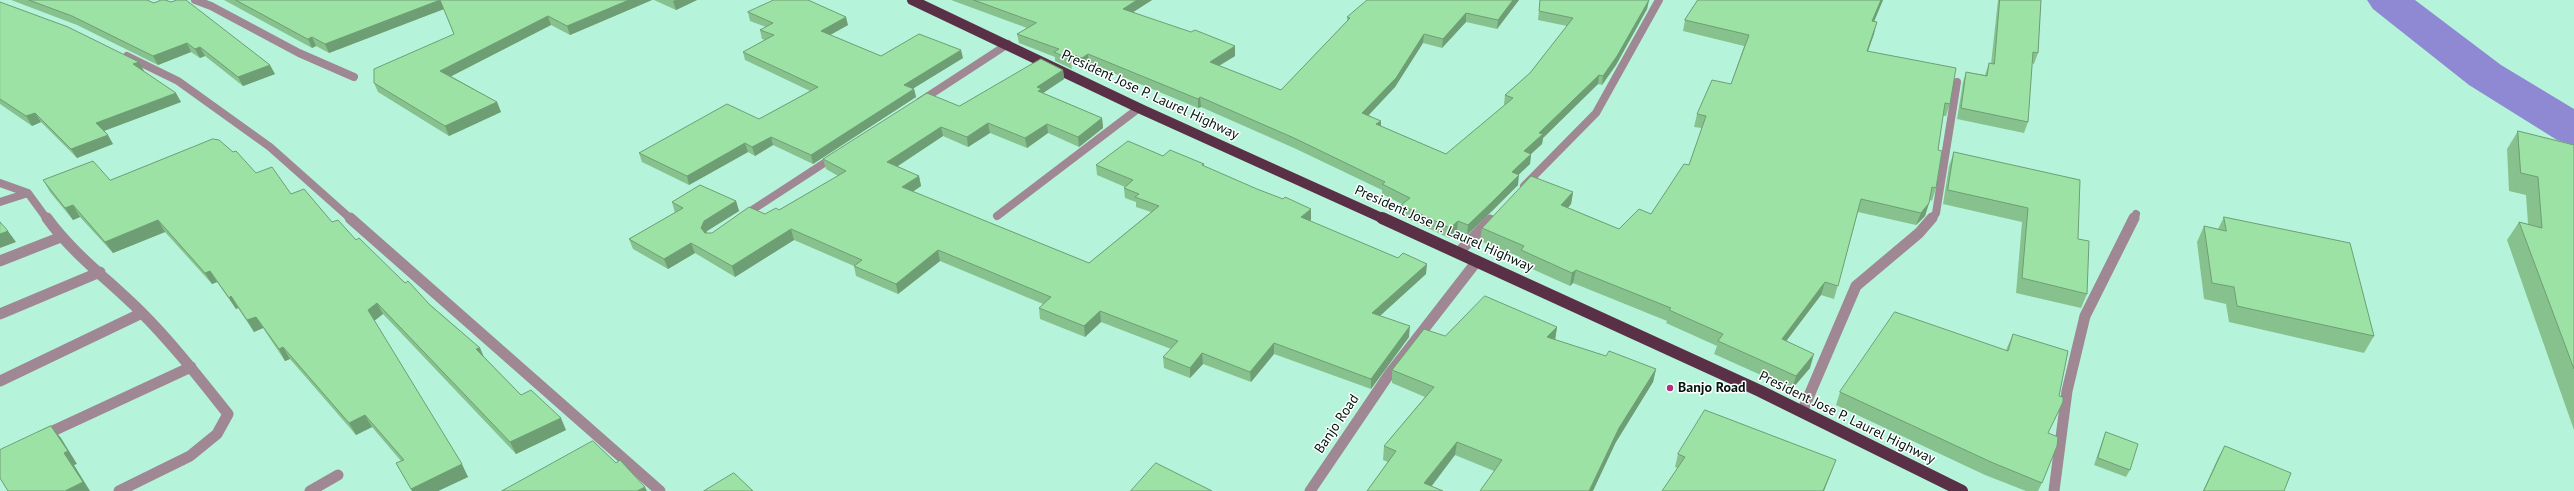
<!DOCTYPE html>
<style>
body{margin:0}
canvas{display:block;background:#b5f4da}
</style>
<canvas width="2574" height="491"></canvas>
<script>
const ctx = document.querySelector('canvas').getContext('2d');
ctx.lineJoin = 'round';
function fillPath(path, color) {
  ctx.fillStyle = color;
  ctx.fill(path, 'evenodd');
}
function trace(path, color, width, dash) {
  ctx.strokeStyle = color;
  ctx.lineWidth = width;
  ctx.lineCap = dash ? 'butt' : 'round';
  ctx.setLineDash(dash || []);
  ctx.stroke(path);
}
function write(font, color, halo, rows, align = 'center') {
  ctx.font = font + ' "PT Sans",sans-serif';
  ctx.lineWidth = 3;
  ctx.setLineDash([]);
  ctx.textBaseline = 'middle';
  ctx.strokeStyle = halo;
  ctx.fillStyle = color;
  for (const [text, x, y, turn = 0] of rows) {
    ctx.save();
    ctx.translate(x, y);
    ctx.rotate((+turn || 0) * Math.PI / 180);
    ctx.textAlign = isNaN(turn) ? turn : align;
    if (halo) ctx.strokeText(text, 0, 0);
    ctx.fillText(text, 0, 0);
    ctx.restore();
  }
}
const river = new Path2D(`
 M 2367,0 L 2415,0 L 2501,65 L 2574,109 L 2574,145 L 2557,140 L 2469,85 L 2373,9 Z`);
const serviceFar1 = new Path2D(`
 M 997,216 L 1139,108
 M 1932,219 L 1936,213 L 1957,82
 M 2134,219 L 2136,214`);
const service = new Path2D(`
 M 1802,412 L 1856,286 L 1919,233 L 1932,218
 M 2054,491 L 2067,391 L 2085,316 L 2134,218`);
const minorFar1 = new Path2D(`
 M 195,0 L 211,6 L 299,53 L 354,77
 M 127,56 L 178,81 L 270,147 L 351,219
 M 919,102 L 1008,44
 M 0,183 L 28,193 L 47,219
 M 1524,186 L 1596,113 L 1659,0
 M 0,202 L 28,193
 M 743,216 L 835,156`);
const minor = new Path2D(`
 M 47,218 C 73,254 110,281 141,312 C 173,344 200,379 228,414 L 217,434 L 190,456 L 119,491
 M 350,218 L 660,491
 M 1459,252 L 1490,220
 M 0,261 L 61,237
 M 0,314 L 100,272
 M 0,381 L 142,313
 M 42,436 L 191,367
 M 310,491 L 338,475`);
const tertiary = new Path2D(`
 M 1310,491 L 1390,373 L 1477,261`);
const trunkFar1 = new Path2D(`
 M 912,0 L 1143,110 L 1384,219`);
const trunk = new Path2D(`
 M 1382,218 L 1760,391 L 1962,491`);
const wall = new Path2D(`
 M 11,0 L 147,0 L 275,74 L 243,86 L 205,56 L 200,58 L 191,52 L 158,65 L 77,25 Z
 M 224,0 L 652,0 L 570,35 L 551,25 L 451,76 L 497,102 L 501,112 L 449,136 L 378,92 L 374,83 L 454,34 L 444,9 L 329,53 L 316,46 L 312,48 Z
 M 654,0 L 697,0 L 676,10 Z
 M 951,0 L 1152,0 L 1133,12 L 1235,56 L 1219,66 L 1281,90 L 1347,21 L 1347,17 L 1519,0 L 1497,29 L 1466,22 L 1442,48 L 1423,43 L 1395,87 L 1369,115 L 1381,126 L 1446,154 L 1505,105 L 1504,104 L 1505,95 L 1530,73 L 1567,26 L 1538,20 L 1540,0 L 1649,0 L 1647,9 L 1616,65 L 1602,85 L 1598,84 L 1543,138 L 1542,144 L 1531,154 L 1530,164 L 1518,175 L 1518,185 L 1492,211 L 1467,235 L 1457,231 L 1449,238 L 1400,215 L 1401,205 L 1402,204 L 1382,194 L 1382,190 L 1294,148 L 1201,107 L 1198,108 L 1089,63 L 1083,67 L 1071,63 L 1072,69 L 1055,61 L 1055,57 L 1019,43 L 1017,34 L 1027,28 Z
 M 1698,0 L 1883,0 L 1874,22 L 1874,34 L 1868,51 L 1950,104 L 1946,116 L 1943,116 L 1938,150 L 1936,188 L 1932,201 L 1930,200 L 1925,216 L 1916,225 L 1858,212 L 1834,299 L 1821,295 L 1786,341 L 1810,368 L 1792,389 L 1714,354 L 1717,346 L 1666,323 L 1667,321 L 1573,283 L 1570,286 L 1519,263 L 1520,257 L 1480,241 L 1482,228 L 1573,192 L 1571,204 L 1568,208 L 1619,229 L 1651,214 L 1689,165 L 1702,128 L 1694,127 L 1697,114 L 1731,84 L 1744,46 L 1683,31 L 1685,20 Z
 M 1998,0 L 2041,0 L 2038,53 L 2034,64 L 2032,63 L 2028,122 L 2024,133 L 1957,119 L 1963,82 L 1966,72 L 1985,75 L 1989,63 L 1991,64 Z
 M 0,2 L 144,71 L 143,71 L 181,102 L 104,131 L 113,144 L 77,158 L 41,122 L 32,126 L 0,104 Z
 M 748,12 L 848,25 L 830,35 L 881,56 L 963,58 L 913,88 L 914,89 L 916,97 L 813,164 L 773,145 L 755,156 L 748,152 L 689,185 L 642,162 L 639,153 L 759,119 L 810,91 L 745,60 L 743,52 L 765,40 L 762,39 L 760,30 L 766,27 L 750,21 Z
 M 1063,70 L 1064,79 L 1043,93 L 1102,118 L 1103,128 L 1079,147 L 1048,133 L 1027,148 L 990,133 L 968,147 L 943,136 L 897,166 L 919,176 L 921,186 L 913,192 L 1089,263 L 1151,212 L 1136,207 L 1136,202 L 1125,198 L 1124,188 L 1125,187 L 1097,175 L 1096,165 L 1163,156 L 1204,164 L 1204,166 L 1311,220 L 1310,221 L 1426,274 L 1380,316 L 1409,337 L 1371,389 L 1274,354 L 1251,382 L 1203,364 L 1190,378 L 1164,368 L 1163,357 L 1171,349 L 1101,322 L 1085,337 L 1040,319 L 1039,308 L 1043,304 L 940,261 L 898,294 L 856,276 L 854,266 L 794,240 L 735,277 L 695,253 L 668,269 L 633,249 L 629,239 L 675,213 L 672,202 L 736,201 L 739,211 L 707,231 L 706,233 L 712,233 L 779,210 L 838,176 L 826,169 L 823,159 L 959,106 Z
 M 2518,131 L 2574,145 L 2574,430 L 2507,240 L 2519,222 L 2528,224 L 2526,195 L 2509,191 L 2507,149 Z
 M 1954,152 L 2078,239 L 2087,294 L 2081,308 L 2016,293 L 2022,222 L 1943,204 L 1949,166 Z
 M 256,173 L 291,194 L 356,240 L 480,348 L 484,357 L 521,395 L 566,430 L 516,454 L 383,314 L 374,321 L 468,477 L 438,491 L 412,491 L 396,463 L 401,461 L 372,427 L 356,435 L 290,359 L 285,361 L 263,328 L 254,332 L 238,308 L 236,309 L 217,282 L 212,284 L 165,232 L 113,253 L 80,217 L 73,220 L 50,192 L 43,180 L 110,180 Z
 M 2224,217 L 2374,336 L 2364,353 L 2229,322 L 2226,304 L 2204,299 L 2197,242 L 2204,226 L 2218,229 Z
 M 1557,327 L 1555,340 L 1606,356 L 1656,369 L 1653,382 L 1616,442 L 1494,471 L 1455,455 L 1367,491 L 1388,462 L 1383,460 L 1384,446 L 1425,397 L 1392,383 L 1392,370 L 1445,336 Z
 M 2013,334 L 2048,433 L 2042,483 L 2038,491 L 2026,491 L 1985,475 L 1836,405 L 1840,392 L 2006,350 Z
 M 2106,432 L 2130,470 L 2126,477 L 2094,465 L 2103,439 Z
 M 2225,446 L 2284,491 L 2203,491 L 2218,458 Z
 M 1678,454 L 1831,473 L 1677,468 L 1675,467 Z`);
const shadedWall = new Path2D(`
 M 440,0 L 444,9 L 329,53 L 325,44 Z
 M 629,0 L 652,0 L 570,35 L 567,26 Z
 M 676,0 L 697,0 L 676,10 L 673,1 Z
 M 1137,0 L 1152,0 L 1124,18 L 1123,9 Z
 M 1513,0 L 1519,0 L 1497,29 L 1498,20 Z
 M 1649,0 L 1647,9 L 1616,65 L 1602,85 L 1603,76 Z
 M 1881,0 L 1883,0 L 1869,33 L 1872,21 Z
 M 1466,13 L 1466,22 L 1442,48 L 1443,39 Z
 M 548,16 L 551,25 L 444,80 L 440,71 Z
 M 846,17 L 848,25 L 823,39 L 821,31 Z
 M 1877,22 L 1874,34 L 1864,62 L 1867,51 Z
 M 1424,34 L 1423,43 L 1395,87 L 1362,122 L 1362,113 Z
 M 312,37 L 316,46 L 312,48 L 308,39 Z
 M 187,43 L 191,52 L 158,65 L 153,56 Z
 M 1235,46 L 1235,56 L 1210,71 L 1210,62 Z
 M 200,47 L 205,56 L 200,58 L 195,49 Z
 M 961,50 L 963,58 L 906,93 L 904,85 Z
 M 1088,54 L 1089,63 L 1083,67 L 1082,58 Z
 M 139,62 L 144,71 L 138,73 L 133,64 Z
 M 270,65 L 275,74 L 243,86 L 238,77 Z
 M 1063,70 L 1064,79 L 1043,93 L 1040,101 L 1037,87 Z
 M 1599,75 L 1598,84 L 1543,138 L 1542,144 L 1531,154 L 1530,164 L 1511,182 L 1512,172 L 1524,151 L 1539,133 Z
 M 914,89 L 916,97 L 813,164 L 811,155 Z
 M 176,93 L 181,102 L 101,132 L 96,123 Z
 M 1200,97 L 1201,107 L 1198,108 L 1198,99 Z
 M 497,102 L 501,112 L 449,136 L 445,126 Z
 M 35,113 L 41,122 L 32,126 L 26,116 Z
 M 1102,118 L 1103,128 L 1079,147 L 1078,137 Z
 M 1381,121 L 1381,130 L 1376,124 Z
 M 988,123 L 990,133 L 968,147 L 967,137 Z
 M 1047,124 L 1048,133 L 1027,148 L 1025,138 Z
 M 941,127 L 943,136 L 889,172 L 887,162 Z
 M 108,135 L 113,144 L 77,158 L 71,149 Z
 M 771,137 L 773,145 L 755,156 L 752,147 Z
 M 745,143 L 748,152 L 689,185 L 687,176 Z
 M 1519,175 L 1518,185 L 1492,211 L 1467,235 L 1468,225 Z
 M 919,176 L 921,186 L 904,197 L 902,187 Z
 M 1573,192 L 1571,204 L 1559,218 L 1561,205 Z
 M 736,201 L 739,211 L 707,231 L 704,238 L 701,228 L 704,221 Z
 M 1929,203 L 1925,216 L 1916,225 L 1921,213 Z
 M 73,205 L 80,217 L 73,220 L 65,208 Z
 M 1311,209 L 1311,220 L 1301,227 L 1301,217 Z
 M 158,220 L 165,232 L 113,253 L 105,242 Z
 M 1458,221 L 1457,231 L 1449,238 L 1450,228 Z
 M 791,229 L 794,240 L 735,277 L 732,266 Z
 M 8,231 L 16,242 L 0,248 L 0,234 Z
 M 691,243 L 695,253 L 668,269 L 664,259 Z
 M 938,250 L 940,261 L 898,294 L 896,284 Z
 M 1427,264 L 1426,274 L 1372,323 L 1372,313 Z
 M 1576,270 L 1573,283 L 1570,286 L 1572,273 Z
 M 210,271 L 217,282 L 212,284 L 205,273 Z
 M 1825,282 L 1821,295 L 1778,352 L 1782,339 Z
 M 231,296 L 238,308 L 236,309 L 229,298 Z
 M 377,303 L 383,314 L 374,321 L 368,310 Z
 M 1100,311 L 1101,322 L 1085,337 L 1084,326 Z
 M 256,317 L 263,328 L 254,332 L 247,320 Z
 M 1410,326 L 1409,337 L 1371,389 L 1371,379 Z
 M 1557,327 L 1555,340 L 1547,337 Z
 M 1274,343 L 1274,354 L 1251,382 L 1250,372 Z
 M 283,347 L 290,359 L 285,361 L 279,349 Z
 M 480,348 L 485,360 L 476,349 Z
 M 1202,353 L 1203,364 L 1190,378 L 1190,368 Z
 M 1814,354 L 1810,368 L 1792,389 L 1796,376 Z
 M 1656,369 L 1653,382 L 1616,442 L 1593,491 L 1589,491 L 1619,428 Z
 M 365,415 L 372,427 L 356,435 L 349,423 Z
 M 561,418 L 566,430 L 516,454 L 510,442 Z
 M 51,426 L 61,438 L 77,464 L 74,465 L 90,491 L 65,491 L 64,453 Z
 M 1457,442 L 1455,455 L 1428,491 L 1424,483 Z
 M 1836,460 L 1831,473 L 1824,491 L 1823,491 Z
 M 462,464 L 468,477 L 438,491 L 412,491 L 411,489 Z
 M 645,487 L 647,491 L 637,491 Z`);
const building = new Path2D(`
 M 29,0 L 147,0 L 154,3 L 161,0 L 165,0 L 171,2 L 177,0 L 186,0 L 270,65 L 238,77 L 200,47 L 195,49 L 187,43 L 153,56 L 72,16 Z
 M 236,0 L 629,0 L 567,26 L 548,16 L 440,71 L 497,102 L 445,126 L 374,83 L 374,69 L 454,34 L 440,0 L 325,44 L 312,37 L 308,39 Z
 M 774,0 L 808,0 L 846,17 L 821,31 L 881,56 L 919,34 L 961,50 L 904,85 L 914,89 L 811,155 L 771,137 L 752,147 L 745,143 L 687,176 L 639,153 L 727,104 L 759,119 L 818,87 L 743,52 L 774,35 L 760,30 L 773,23 L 748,12 Z
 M 974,0 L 1137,0 L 1123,9 L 1191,32 L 1195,30 L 1235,46 L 1210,62 L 1281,90 L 1350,18 L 1347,17 L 1367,0 L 1513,0 L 1498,20 L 1466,13 L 1443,39 L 1424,34 L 1396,78 L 1362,113 L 1381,121 L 1376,124 L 1446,154 L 1513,98 L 1505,95 L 1530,73 L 1573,18 L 1539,11 L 1540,0 L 1649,0 L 1617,56 L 1603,76 L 1599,75 L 1539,133 L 1543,134 L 1524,151 L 1531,154 L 1512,172 L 1519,175 L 1493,201 L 1468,225 L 1458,221 L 1450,228 L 1401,205 L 1410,198 L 1382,184 L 1385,182 L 1294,138 L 1200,97 L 1198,99 L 1088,54 L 1082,58 L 1066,52 L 1071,60 L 1054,52 L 1059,49 L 1017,34 L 1036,23 Z
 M 1698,0 L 1881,0 L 1872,21 L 1877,22 L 1867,51 L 1956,68 L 1950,104 L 1945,103 L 1938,150 L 1942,151 L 1936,188 L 1932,187 L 1929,203 L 1921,213 L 1861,199 L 1838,286 L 1825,282 L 1782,339 L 1814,354 L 1796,376 L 1718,341 L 1723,334 L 1669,310 L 1671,308 L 1576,270 L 1572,273 L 1521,250 L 1524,246 L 1482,228 L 1531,176 L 1573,192 L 1561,205 L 1619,229 L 1639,209 L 1651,214 L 1684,164 L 1689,165 L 1706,116 L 1697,114 L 1712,80 L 1731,84 L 1749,35 L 1685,20 Z
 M 2000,0 L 2041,0 L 2038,53 L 2033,52 L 2028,122 L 1961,108 L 1966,72 L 1987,76 L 1989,63 L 1994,64 Z
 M 0,2 L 68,27 L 139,62 L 133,64 L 176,93 L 96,123 L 108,135 L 71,149 L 35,113 L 26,116 L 0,99 Z
 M 1041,59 L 1063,70 L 1037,87 L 1042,89 L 1038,91 L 1102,118 L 1078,137 L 1047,124 L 1025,138 L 988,123 L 967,137 L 941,127 L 887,162 L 919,176 L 902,187 L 1089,263 L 1159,206 L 1135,197 L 1139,194 L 1124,188 L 1133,180 L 1096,165 L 1128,141 L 1163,156 L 1170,150 L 1204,164 L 1202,165 L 1257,189 L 1283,199 L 1285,197 L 1311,209 L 1301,217 L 1398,258 L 1403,253 L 1427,264 L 1372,313 L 1410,326 L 1371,379 L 1274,343 L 1250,372 L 1202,353 L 1190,368 L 1163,357 L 1178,341 L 1100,311 L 1084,326 L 1039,308 L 1051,297 L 938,250 L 896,284 L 854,266 L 862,260 L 791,229 L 732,266 L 691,243 L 664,259 L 629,239 L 683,208 L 672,202 L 700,185 L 736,201 L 704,221 L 701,228 L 705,233 L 712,233 L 749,207 L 765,214 L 776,208 L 779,210 L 846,171 L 823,159 L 927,93 L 959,106 Z
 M 2518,131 L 2574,145 L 2574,369 L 2519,222 L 2542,228 L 2538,177 L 2521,173 Z
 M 213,139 L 219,140 L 233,152 L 236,151 L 256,173 L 272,167 L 291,194 L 304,189 L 332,222 L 338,220 L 356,240 L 359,238 L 405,283 L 408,281 L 430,305 L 480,348 L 476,349 L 521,395 L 531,390 L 561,418 L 510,442 L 377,303 L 368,310 L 462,464 L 411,489 L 396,463 L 404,460 L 365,415 L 349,423 L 283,347 L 279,349 L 256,317 L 247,320 L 231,296 L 229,298 L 210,271 L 205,273 L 158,220 L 105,242 L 73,205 L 65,208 L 43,180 L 93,161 L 110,180 Z
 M 1954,152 L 2080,180 L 2078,239 L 2089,241 L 2087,294 L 2022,278 L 2028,208 L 1948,190 Z
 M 2224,217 L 2350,243 L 2374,336 L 2237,306 L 2234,287 L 2212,283 L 2204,226 L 2226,231 Z
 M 0,222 L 8,231 L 0,234 Z
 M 1485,296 L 1557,327 L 1547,337 L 1606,356 L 1609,351 L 1656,369 L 1619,428 L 1589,491 L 1480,491 L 1502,460 L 1457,442 L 1424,483 L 1443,491 L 1367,491 L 1396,451 L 1384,446 L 1434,387 L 1392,370 L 1424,329 L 1445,336 Z
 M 1895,312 L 2008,351 L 2013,334 L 2068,351 L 2059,396 L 2063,397 L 2063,402 L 2048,433 L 2058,437 L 2057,446 L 2042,483 L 1991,462 L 1840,392 Z
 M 1705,410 L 1836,460 L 1823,491 L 1662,491 L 1685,457 L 1678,454 Z
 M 51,426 L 68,451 L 64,453 L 83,482 L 65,491 L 8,491 L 0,478 L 0,450 Z
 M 2106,432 L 2138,444 L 2130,470 L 2098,458 Z
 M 593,441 L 616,463 L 620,460 L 645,487 L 637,491 L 502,491 Z
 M 2225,446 L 2291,473 L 2284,491 L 2204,491 Z
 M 1156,463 L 1212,491 L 1131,491 Z
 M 734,473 L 753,491 L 704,491 Z`);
const markers = [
 [1670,388,4,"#af307e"]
];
const streetNames = [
 ["President Jose P. Laurel Highway",1150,95,25],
 ["President Jose P. Laurel Highway",1444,229,24],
 ["President Jose P. Laurel Highway",1847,418,26],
 ["Banjo Road",1337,424,-56]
];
const poiNames = [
 ["Banjo Road",1678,388]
];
fillPath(river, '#8f88d3');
trace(serviceFar1, '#9f8893', 8);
trace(service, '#9f8893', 11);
trace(minorFar1, '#9f8893', 8);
trace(minor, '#9f8893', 11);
trace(tertiary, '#9f8893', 11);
trace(trunkFar1, '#593046', 10);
trace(trunk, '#593046', 12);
fillPath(wall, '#87c28e');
fillPath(shadedWall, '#6e9e74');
fillPath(building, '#9de2a5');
trace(building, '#6e9e74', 1);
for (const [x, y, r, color] of markers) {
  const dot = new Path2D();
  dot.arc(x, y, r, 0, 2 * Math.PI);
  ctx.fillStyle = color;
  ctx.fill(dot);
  trace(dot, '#fff', 1.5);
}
write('14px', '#00150d', '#fff', streetNames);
write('bold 14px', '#00150d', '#fff', poiNames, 'left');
</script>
